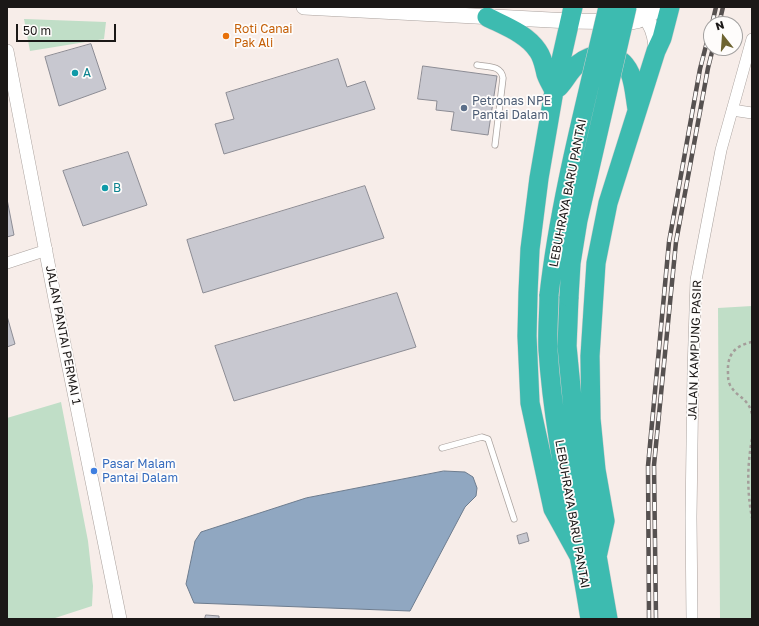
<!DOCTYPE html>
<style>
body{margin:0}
#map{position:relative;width:759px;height:626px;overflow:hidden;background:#f7ede9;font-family:"Golos Text",sans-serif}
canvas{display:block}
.frame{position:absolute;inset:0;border:8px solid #1b1817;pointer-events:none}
.north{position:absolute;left:703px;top:16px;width:40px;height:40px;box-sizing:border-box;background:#fefcfb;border:1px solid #a3a1a0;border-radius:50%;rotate:343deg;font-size:11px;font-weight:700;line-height:16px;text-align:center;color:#1b1817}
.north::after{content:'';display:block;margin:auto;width:14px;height:18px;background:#6e6431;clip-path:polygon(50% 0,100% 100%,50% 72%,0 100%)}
.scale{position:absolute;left:16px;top:24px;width:100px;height:18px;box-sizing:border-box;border:2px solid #1b1817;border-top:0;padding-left:5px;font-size:12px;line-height:14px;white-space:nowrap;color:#1b1817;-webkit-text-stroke:3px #fefcfb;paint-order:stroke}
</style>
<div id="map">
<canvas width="759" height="626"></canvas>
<div class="frame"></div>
<div class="north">N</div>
<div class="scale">50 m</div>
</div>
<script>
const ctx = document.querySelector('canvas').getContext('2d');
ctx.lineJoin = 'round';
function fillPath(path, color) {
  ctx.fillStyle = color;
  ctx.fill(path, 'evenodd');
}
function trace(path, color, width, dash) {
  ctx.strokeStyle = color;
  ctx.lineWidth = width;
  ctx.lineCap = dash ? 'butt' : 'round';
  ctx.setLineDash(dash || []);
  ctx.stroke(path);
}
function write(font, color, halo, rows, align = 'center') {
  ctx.font = font + ' "Golos Text",sans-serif';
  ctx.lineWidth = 3.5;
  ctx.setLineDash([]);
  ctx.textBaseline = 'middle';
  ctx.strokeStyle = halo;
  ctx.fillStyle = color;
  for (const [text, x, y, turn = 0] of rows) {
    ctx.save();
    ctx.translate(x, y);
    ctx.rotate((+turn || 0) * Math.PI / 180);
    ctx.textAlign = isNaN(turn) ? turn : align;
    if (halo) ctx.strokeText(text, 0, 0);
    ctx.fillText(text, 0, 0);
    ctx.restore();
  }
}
const green = new Path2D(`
 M 24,19 L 106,22 L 104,39 L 30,51 Z
 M 752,306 L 752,619 L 720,619 L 718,308 Z
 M 61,402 L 88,541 L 93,586 L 92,606 L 52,619 L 7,619 L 7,418 Z`);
const water = new Path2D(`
 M 444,471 L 465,472 L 473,477 L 477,488 L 476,496 L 465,507 L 410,611 L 194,603 L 186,584 L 195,541 L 201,532 L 306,498 Z`);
const building = new Path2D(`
 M 91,44 L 106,89 L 59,106 L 45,57 Z
 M 338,59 L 347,87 L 365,81 L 375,109 L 224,154 L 215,124 L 234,119 L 226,93 Z
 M 423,66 L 497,76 L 488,135 L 451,130 L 454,112 L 436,110 L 437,101 L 418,99 Z
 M 128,152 L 147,205 L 83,226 L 63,171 Z
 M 365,186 L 384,238 L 203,293 L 187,240 Z
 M 7,199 L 14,235 L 7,237 Z
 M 397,293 L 416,347 L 234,401 L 215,346 Z
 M 7,316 L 15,344 L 7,347 Z
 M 527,533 L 529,541 L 519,544 L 517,536 Z
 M 206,615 L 219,616 L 219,619 L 205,619 Z`);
const path = new Path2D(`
 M 752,342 C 734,346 727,355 728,373 C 728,377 728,381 730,385 C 737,398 748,397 752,414
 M 752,439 C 747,466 747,492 752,518`);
const service = new Path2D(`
 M 477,65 C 488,67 501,65 503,78 L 495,145
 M 442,448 L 482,437 L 488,439 L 514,519`);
const minor = new Path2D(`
 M 732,110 L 752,113
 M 7,263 L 47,250
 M 692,619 L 691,517 L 693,372 L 696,280 L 721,150 L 752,39`);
const tertiary = new Path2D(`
 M 7,51 L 55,299 L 120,619`);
const secondary = new Path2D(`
 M 304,7 L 570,21 L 631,22 C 642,21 651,15 659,7
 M 625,7 C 647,8 656,32 656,51`);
const motorway = new Path2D(`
 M 573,7 L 554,91 L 539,178 L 530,249 L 528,293 L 527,336 L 530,403 L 553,509 L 580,558
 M 487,17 C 505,26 527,34 538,51 C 543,58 544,66 546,74 C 548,80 552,86 554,91
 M 558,88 C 566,80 569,71 578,64 C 595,51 619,50 630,73 C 634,83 635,97 637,109
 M 549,295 C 549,313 547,332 548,350 C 554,440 576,529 590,619
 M 569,297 L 567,346 L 575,429 L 608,619
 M 597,557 L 605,521 L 596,470 L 591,419 L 590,356 L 596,263 L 608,203 L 656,51 L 662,38 L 670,7`);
const rail = new Path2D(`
 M 712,24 L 716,7
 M 719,24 L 723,7
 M 649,619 L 648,466 L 669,242 L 700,69 L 711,26
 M 656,619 L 654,465 L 676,242 L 708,68 L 713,48`);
const motorwayBridge = new Path2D(`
 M 549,295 C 560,198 586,102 608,7
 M 569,297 L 571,263 L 578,220 L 627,7`);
const markers = [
 [226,36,4,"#e8710a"],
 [75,73,4,"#0f9aa8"],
 [464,108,4,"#5c6f8a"],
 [105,188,4,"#0f9aa8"],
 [94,471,4,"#3f7fe0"]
];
const foodNames = [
 ["Roti Canai",234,29],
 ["Pak Ali",234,43]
];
const cultureNames = [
 ["A",83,73],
 ["B",113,188]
];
const serviceNames = [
 ["Petronas NPE",472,101],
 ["Pantai Dalam",472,115]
];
const streetNames = [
 ["LEBUHRAYA BARU PANTAI",568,193,-79],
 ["JALAN PANTAI PERMAI 1",63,335,79],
 ["JALAN KAMPUNG PASIR",695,350,-88],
 ["LEBUHRAYA BARU PANTAI",572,514,80]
];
const shopNames = [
 ["Pasar Malam",102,464],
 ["Pantai Dalam",102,478]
];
fillPath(green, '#c0dec7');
fillPath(water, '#90a7c1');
trace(water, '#6d7c8e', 1);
fillPath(building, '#c8c8d0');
trace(building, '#8c8c94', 1);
trace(service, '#aaa29e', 7);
trace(minor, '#aaa29e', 12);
trace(tertiary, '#aaa29e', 14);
trace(secondary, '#aaa29e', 16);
trace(motorway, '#cdcccc', 20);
trace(path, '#a49d9a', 2.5, [3, 3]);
trace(service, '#fff', 5.5);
trace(minor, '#fff', 11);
trace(tertiary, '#fff', 13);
trace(secondary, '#fff', 15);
trace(motorway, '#3dbbb0', 19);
trace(rail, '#565150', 4.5);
trace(rail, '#fefcfb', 3, [9]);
trace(motorwayBridge, '#cdcccc', 20, []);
trace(motorwayBridge, '#3dbbb0', 19);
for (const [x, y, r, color] of markers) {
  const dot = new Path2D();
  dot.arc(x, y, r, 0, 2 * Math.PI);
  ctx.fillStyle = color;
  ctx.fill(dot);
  trace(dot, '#fefcfb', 1.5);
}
write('12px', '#c56008', '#fefcfb', foodNames, 'left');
write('12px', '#0d838f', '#fefcfb', cultureNames, 'left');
write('12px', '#4e5e75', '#fefcfb', serviceNames, 'left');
write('12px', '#1b1817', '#fefcfb', streetNames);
write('12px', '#366cbe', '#fefcfb', shopNames, 'left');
</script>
